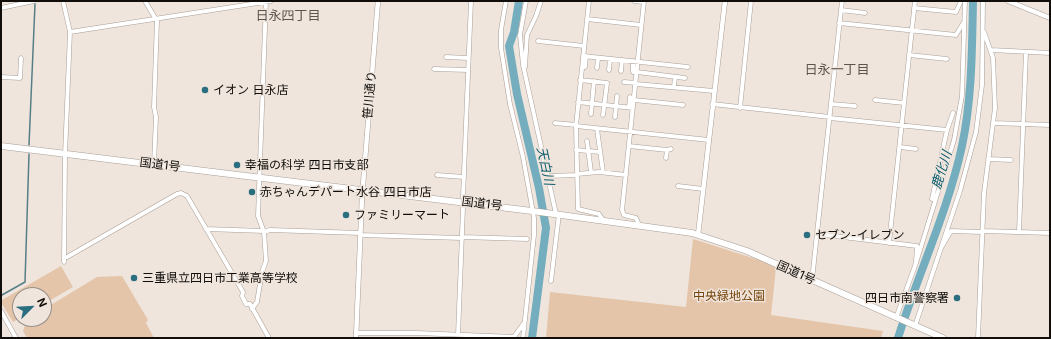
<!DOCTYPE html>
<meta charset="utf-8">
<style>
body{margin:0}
#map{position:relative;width:1051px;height:339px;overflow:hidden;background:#efe5dd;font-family:Inter,sans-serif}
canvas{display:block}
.frame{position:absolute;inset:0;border:2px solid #100d0a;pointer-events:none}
.north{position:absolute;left:12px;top:287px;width:40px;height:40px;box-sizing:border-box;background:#efe5dd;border:1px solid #968f89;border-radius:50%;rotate:66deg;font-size:11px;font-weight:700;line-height:16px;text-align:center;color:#100d0a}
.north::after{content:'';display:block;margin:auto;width:14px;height:18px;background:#2a6e7f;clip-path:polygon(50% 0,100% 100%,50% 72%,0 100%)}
</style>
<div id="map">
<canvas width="1051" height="339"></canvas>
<div class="frame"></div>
<div class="north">N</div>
</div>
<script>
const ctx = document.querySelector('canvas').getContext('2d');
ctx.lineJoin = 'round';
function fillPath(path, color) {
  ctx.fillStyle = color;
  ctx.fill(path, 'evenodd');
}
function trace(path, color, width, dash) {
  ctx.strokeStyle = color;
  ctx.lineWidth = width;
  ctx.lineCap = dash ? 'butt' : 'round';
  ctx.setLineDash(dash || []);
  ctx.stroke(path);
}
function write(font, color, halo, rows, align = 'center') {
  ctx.font = font + ' Inter,"Noto Sans JP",sans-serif';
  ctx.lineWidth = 3;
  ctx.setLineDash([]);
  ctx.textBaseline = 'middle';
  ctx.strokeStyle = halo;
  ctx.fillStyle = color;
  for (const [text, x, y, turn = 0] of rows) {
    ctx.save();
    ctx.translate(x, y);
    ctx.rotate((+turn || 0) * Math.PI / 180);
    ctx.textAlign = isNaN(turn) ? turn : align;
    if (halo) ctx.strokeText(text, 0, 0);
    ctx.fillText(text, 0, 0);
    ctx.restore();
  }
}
const green = new Path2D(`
 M 693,239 L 762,261 L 776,268 L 771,315 L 883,331 L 881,338 L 546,338 L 550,292 L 686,307 Z
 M 61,266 L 73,287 L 44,304 L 44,295 L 20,295 L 20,318 L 13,322 L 2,304 L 2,300 Z
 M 122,276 L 148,320 L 146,323 L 154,338 L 27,338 L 23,331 L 27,319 L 44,319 L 44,309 L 97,277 Z`);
const stream = new Path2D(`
 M 29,145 L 35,4
 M 2,295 L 25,282 L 29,154`);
const river = new Path2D(`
 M 519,1 L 514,32 L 509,46 L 517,94 L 539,188 L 546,228 L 532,338
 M 898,338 C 918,274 948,211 962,146 C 972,99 972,49 973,1`);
const minor = new Path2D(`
 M 63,1 L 70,32 L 65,155 L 64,262
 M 145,1 L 157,21 L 154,107 L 156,117 L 154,164
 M 506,1 L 501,30 L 501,48 L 510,104 L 523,157 L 534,218 L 534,235 L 523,338
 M 526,1 L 520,35 L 523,65 L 556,214
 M 589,1 L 576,126 L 578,209 L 599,214 L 603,220
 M 634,1 L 644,2
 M 1,8 L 34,1
 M 914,8 L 956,12 L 961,1
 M 841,10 L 865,13
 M 587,19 L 641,25
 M 839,23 L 956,35 L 964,22
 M 70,32 L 271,1
 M 538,41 L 584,46
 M 991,50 L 1050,53
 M 909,55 L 947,59
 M 583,56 L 688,67
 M 446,57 L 468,58
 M 525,67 L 527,35 L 536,16 L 541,1
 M 585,67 L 586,56
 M 597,68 L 598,58
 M 434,69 L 468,70
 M 609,70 L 610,59
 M 621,71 L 622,60
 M 633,72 L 633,61
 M 637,72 L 685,78
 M 1,77 L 20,78 L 21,58
 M 580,80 L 607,83 L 603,115
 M 624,82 L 636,83
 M 636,84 L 714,91
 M 674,87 L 675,77
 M 634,100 L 683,105
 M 875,100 L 904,103
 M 578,102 L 633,108
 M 712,104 L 830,117
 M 831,104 L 855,106
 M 629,107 L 630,97
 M 740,108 L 751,1
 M 591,114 L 594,81
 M 615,117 L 617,96
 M 830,118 L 947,130
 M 555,123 L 576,125
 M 993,123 L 1050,125
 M 576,126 L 709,140
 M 597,129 L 603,172
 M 587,141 L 591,172
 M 629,146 L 667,150
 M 900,147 L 916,149
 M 576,150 L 600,152
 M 666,158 L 667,150 L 671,149
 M 988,159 L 1011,160
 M 577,174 L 599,172 L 626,175
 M 437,175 L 464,177
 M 548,176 L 578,175
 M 678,186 L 703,189
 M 463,197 L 471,1
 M 932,199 L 947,130 L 953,113
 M 639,225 L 636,218 L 624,215 L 622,210 L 644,1
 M 206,229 L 264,231
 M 983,231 L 1050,233
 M 264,232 L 270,230 L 360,233
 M 1019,232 L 1026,52
 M 818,234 L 917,246 L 916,261
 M 360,235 L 462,238
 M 462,237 L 527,239
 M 889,243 L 915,1
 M 941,248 L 951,231 L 982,232
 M 67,257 L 177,194 L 181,193 L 187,196 L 243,292 L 242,296 L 246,304 L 250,304 L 269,338
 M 812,280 L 842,1
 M 551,281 L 559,214
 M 252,309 L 257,302 L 262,272 L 266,261 L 264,232 L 258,216 L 266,1
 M 1,311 L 16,338
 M 896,318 L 916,263 L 954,140 L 962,96 L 965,1
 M 915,326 L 960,191 L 976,132 L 982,85 L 983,1
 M 356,333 L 417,333 L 514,337 L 524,323
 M 458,335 L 463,208
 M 978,338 L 984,193 L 995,108 L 993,58 L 984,32`);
const tertiary = new Path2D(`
 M 1008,1 L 1050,18
 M 698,235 L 725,1
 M 356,338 L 362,197 L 378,1`);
const trunk = new Path2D(`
 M 1,146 L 532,211 L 692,233 L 747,251 L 943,338`);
const markers = [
 [205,90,4,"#2a6e7f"],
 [237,165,4,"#2a6e7f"],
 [252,192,4,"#2a6e7f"],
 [346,215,4,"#2a6e7f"],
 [807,235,4,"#2a6e7f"],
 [134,278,4,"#2a6e7f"],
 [957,298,4,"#2a6e7f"]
];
const poiNames = [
 ["イオン 日永店",213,90],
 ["幸福の科学 四日市支部",245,165],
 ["赤ちゃんデパート水谷 四日市店",260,192],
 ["ファミリーマート",354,215],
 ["セブン-イレブン",815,235],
 ["三重県立四日市工業高等学校",142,278],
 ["四日市南警察署",949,298,"right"]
];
const streetNames = [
 ["笹川通り",370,95,-85],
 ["国道1号",160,165,7],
 ["国道1号",482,204,7],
 ["国道1号",796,273,24]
];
const parkNames = [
 ["中央緑地公園",729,296]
];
const neighbourhoodNames = [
 ["日永四丁目",288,16],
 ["日永一丁目",837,70]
];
const waterNames = [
 ["天白川",545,166,78],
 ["鹿化川",942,170,-73]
];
fillPath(green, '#e4c5a9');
trace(stream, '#567e88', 1.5);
trace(river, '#74aebe', 8);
trace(minor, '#a89e96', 5);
trace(tertiary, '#a89e96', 5.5);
trace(trunk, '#a89e96', 7);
trace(minor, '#fff', 4);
trace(tertiary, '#fff', 4.5);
trace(trunk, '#fff', 6);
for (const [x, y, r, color] of markers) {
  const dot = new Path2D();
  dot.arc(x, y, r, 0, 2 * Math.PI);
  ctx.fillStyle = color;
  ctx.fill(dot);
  trace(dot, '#efe5dd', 1.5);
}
write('12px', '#100d0a', '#efe5dd', poiNames, 'left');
write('12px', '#100d0a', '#efe5dd', streetNames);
write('12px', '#76450b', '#efe5dd', parkNames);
write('13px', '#5b534c', '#efe5dd', neighbourhoodNames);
write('italic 13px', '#0a5c6d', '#efe5dd', waterNames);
</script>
